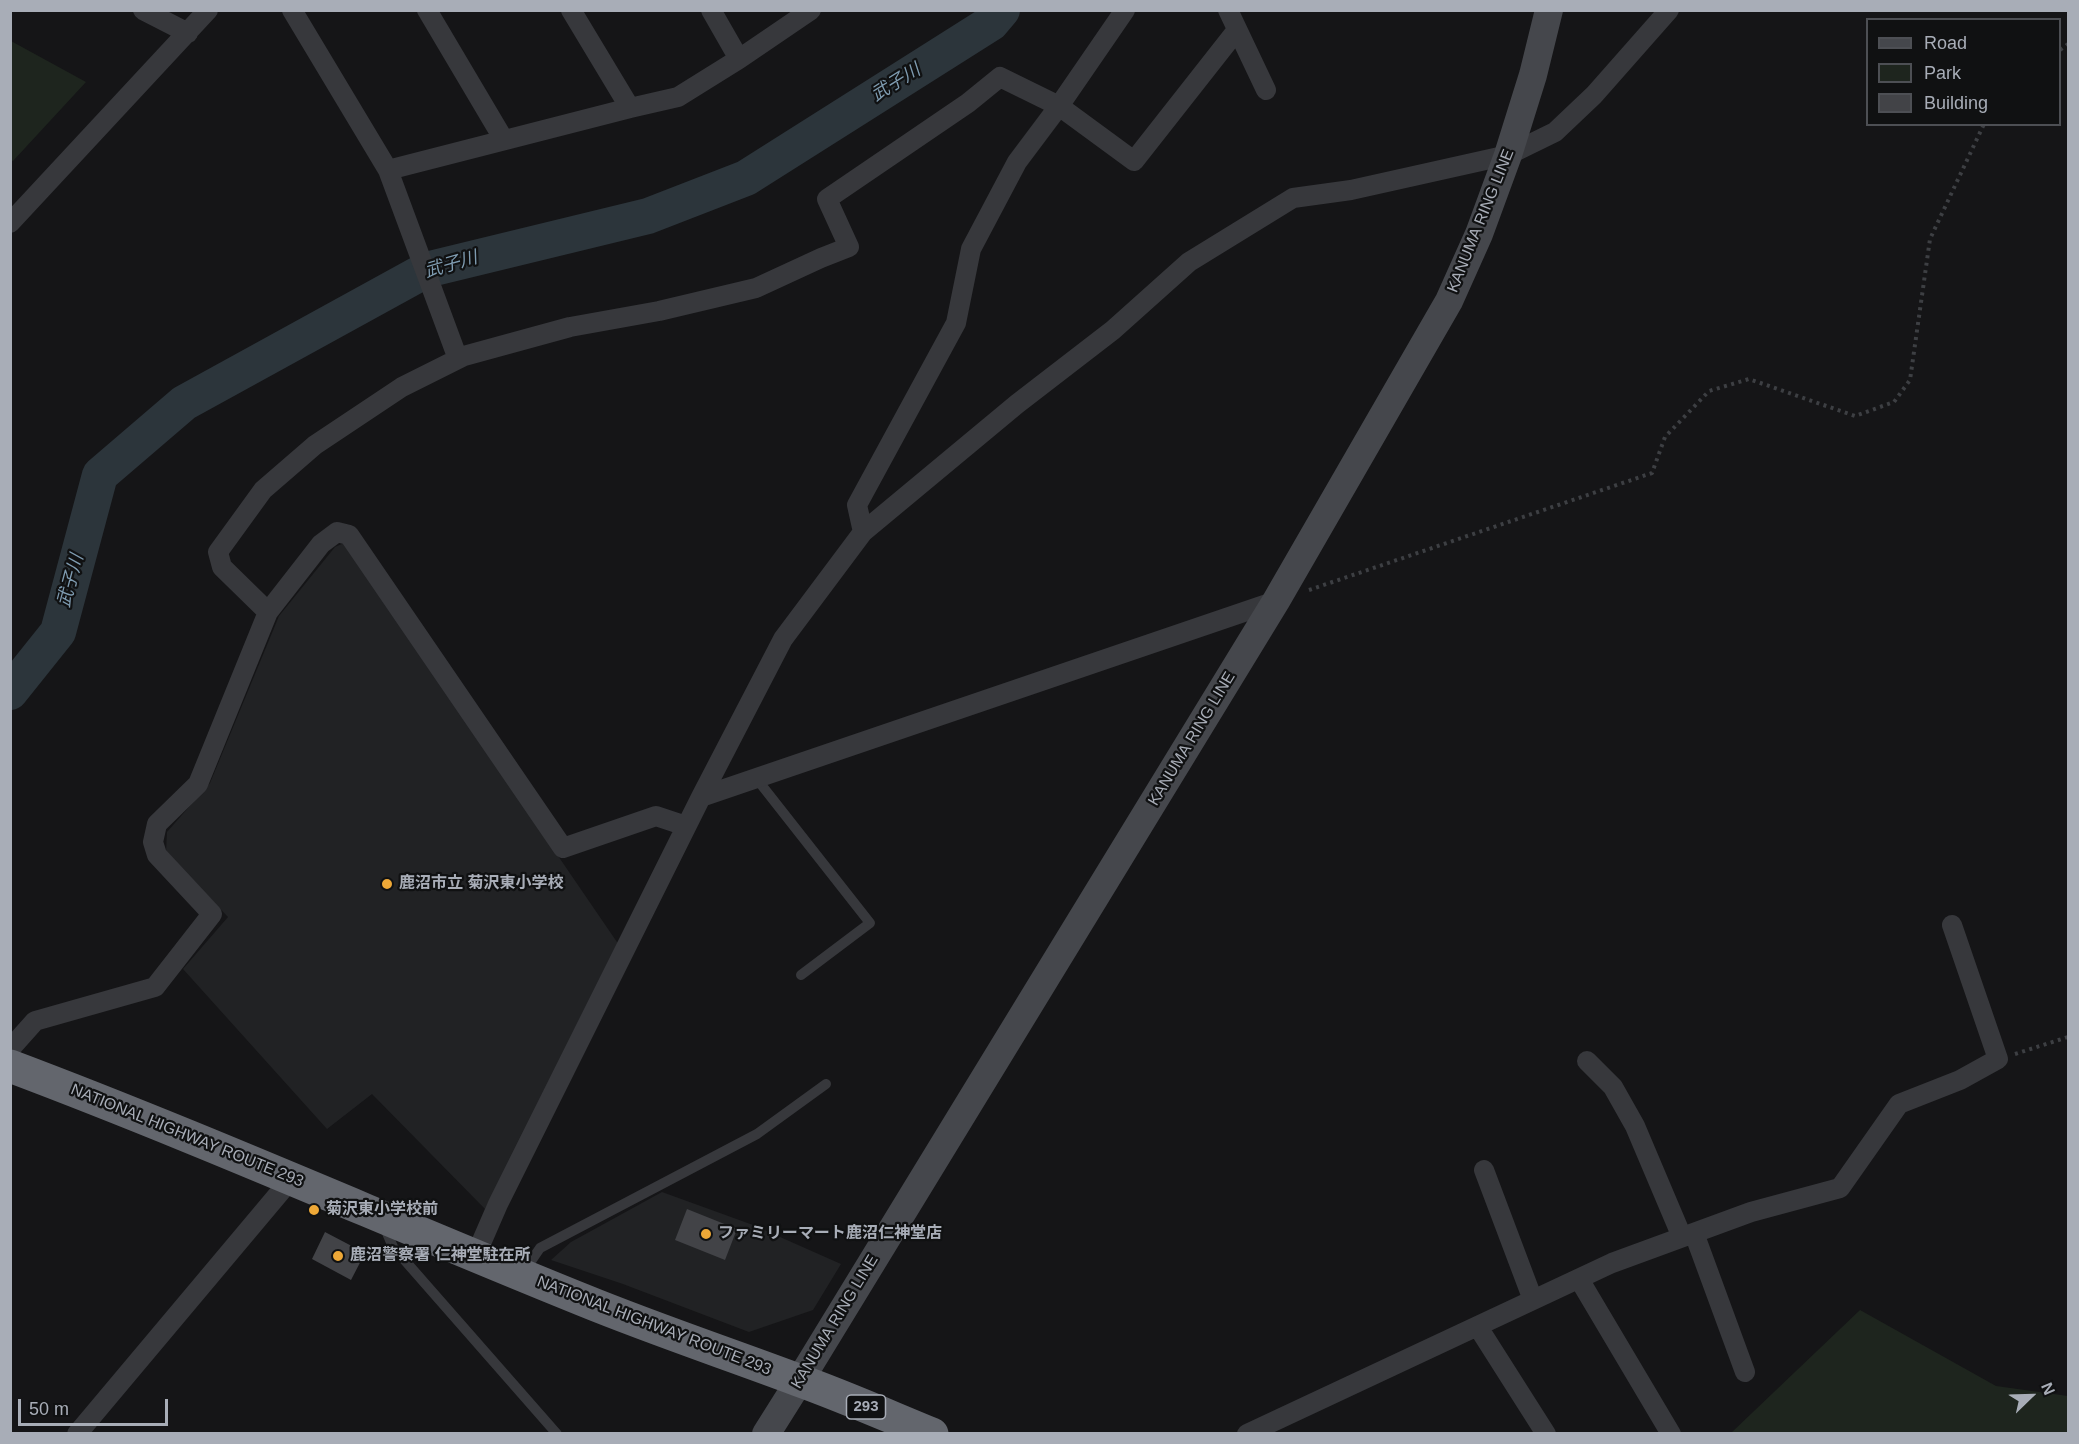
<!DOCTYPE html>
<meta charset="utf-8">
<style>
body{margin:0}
#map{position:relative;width:2079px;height:1444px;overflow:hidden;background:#151517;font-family:Helvetica,sans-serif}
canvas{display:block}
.frame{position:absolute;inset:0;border:12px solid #a8adb7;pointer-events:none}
.legend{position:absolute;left:1866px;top:18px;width:195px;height:108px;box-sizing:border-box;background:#101112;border:2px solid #4d4f54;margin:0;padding:8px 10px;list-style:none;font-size:18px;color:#a8adb7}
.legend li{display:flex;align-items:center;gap:12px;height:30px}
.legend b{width:30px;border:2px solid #4d4f54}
.north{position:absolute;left:2001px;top:1366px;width:60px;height:60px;-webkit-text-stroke:4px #101112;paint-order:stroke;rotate:67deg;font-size:16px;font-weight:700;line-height:24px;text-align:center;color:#a8adb7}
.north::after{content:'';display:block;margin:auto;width:21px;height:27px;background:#a8adb7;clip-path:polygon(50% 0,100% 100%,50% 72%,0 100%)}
.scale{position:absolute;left:18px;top:1399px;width:150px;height:27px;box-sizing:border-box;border:3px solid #a8adb7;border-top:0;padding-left:8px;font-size:18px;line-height:21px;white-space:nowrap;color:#a8adb7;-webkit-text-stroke:4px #101112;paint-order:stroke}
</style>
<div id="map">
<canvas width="2079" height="1444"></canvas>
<div class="frame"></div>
<ul class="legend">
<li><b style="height:8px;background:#45474c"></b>Road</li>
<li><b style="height:16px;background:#1e251e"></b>Park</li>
<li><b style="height:16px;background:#424347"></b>Building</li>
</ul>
<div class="north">N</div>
<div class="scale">50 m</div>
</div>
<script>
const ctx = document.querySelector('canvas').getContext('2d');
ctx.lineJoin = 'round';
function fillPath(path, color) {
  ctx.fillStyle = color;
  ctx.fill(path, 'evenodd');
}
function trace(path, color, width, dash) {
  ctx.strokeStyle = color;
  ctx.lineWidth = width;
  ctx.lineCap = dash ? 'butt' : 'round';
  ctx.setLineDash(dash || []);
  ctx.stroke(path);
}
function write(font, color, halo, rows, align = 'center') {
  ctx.font = font + ' Helvetica,"Noto Sans JP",sans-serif';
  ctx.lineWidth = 4.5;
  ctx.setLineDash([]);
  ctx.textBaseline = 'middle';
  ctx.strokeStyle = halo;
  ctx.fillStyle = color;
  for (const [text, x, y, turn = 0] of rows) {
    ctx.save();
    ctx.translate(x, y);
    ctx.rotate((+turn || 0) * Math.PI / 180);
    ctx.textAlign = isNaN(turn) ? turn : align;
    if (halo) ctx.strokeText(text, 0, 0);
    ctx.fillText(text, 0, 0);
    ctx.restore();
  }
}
const built = new Path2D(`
 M 344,543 L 619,945 L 485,1209 L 372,1094 L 327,1129 L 183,969 L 228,917 L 166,852 L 167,832 L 210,783 L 279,616 L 335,547 Z
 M 662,1192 L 753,1225 L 841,1264 L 813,1310 L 749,1332 L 623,1284 L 551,1260 L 571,1242 Z`);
const green = new Path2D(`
 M 11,41 L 86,82 L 13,161 L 10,160 Z
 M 1860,1310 L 1996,1386 L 2068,1396 L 2068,1433 L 1731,1433 Z`);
const river = new Path2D(`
 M 10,692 L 58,632 L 100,475 L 184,403 L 426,270 L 648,216 L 746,178 L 991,23 L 1002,10`);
const building = new Path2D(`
 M 687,1209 L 737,1229 L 725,1260 L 675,1240 Z
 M 325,1232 L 365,1253 L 351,1280 L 312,1259 Z`);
const path = new Path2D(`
 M 2060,50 L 2068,44
 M 1309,590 L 1652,473 L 1665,437 L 1709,391 L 1749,379 L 1855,416 L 1894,402 L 1910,380 L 1930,239 L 1984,124
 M 2015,1054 L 2068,1037`);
const lane = new Path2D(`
 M 756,778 L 870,923 L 801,975
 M 384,1226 L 393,1247 L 557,1434
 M 523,1273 L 540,1248 L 757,1134 L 826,1084`);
const street = new Path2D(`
 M 143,10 L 188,33
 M 292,10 L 388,170 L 458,359
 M 427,10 L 504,140
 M 571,10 L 630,108
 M 1228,10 L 1266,90
 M 739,59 L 811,10
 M 388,170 L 630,108 L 678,97 L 739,59 L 711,10
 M 10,223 L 208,10
 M 863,532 L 857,505 L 956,323 L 971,249 L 1017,162 L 1059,106 L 1125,10
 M 268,612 L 222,567 L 218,552 L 263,490 L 315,445 L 402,387 L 464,356 L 570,327 L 659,311 L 756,288 L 821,258 L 849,247 L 827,199 L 968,103 L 1000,77 L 1059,106 L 1134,161 L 1237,30
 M 701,797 L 1276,601
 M 10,1049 L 35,1021 L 155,987 L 212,914 L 157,855 L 153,842 L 157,824 L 198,784 L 268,612 L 321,544 L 337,532 L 349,535 L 563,848 L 656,816 L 686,826
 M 1587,1061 L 1613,1087 L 1635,1126 L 1682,1237
 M 1484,1170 L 1533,1300
 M 1694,1233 L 1745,1372
 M 475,1257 L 498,1204 L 701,797 L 783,639 L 863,532 L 1017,404 L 1113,330 L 1189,262 L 1293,198 L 1351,190 L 1508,155 L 1555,132 L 1594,95 L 1669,10
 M 1579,1279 L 1671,1434
 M 1478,1327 L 1546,1434
 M 77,1434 L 292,1178
 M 1247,1434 L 1612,1263 L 1751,1212 L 1840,1188 L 1899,1104 L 1960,1080 L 1998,1059 L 1952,925`);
const secondary = new Path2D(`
 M 766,1434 L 800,1380 L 1276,601 L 1449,301 L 1479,234 L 1508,155 L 1533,75 L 1549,10`);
const highway = new Path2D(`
 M 10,1066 C 204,1139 392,1223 583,1300 C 654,1329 726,1353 798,1380 C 843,1396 888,1416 932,1434`);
const markers = [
 [387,884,6,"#eea837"],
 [314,1210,6,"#eea837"],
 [706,1234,6,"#eea837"],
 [338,1256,6,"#eea837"]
];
const shields = [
 [866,1407,39]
];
const shieldNames = [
 ["293",866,1407]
];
const streetNames = [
 ["KANUMA RING LINE",1481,221,-68],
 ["KANUMA RING LINE",1192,739,-59],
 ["NATIONAL HIGHWAY ROUTE 293",187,1136,22],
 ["KANUMA RING LINE",835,1322,-59],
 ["NATIONAL HIGHWAY ROUTE 293",654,1326,21]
];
const poiNames = [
 ["鹿沼市立 菊沢東小学校",399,884],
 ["菊沢東小学校前",326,1210],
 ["ファミリーマート鹿沼仁神堂店",718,1234],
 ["鹿沼警察署 仁神堂駐在所",350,1256]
];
const waterNames = [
 ["武子川",896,83,-32],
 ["武子川",451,265,-16],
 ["武子川",71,581,-75]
];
fillPath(built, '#212224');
fillPath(green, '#1e251e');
trace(river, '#2c353b', 36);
fillPath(building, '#424347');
trace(path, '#3d3f43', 4, [3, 4.5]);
trace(lane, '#37383c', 10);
trace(street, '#37383c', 20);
trace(secondary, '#45474c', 28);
trace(highway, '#63666d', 33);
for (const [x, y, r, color] of markers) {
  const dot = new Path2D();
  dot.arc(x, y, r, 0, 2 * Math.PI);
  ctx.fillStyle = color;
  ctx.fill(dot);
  trace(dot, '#101112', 2);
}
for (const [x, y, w] of shields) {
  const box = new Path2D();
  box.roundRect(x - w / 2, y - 12, w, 24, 4.5);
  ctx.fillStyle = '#101112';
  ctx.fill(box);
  trace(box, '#a8adb7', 1.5);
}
write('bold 15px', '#a8adb7', null, shieldNames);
write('16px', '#a8adb7', '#101112', streetNames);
write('bold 16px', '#a8adb7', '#101112', poiNames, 'left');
write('italic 18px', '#7f9cb1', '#101112', waterNames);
</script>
